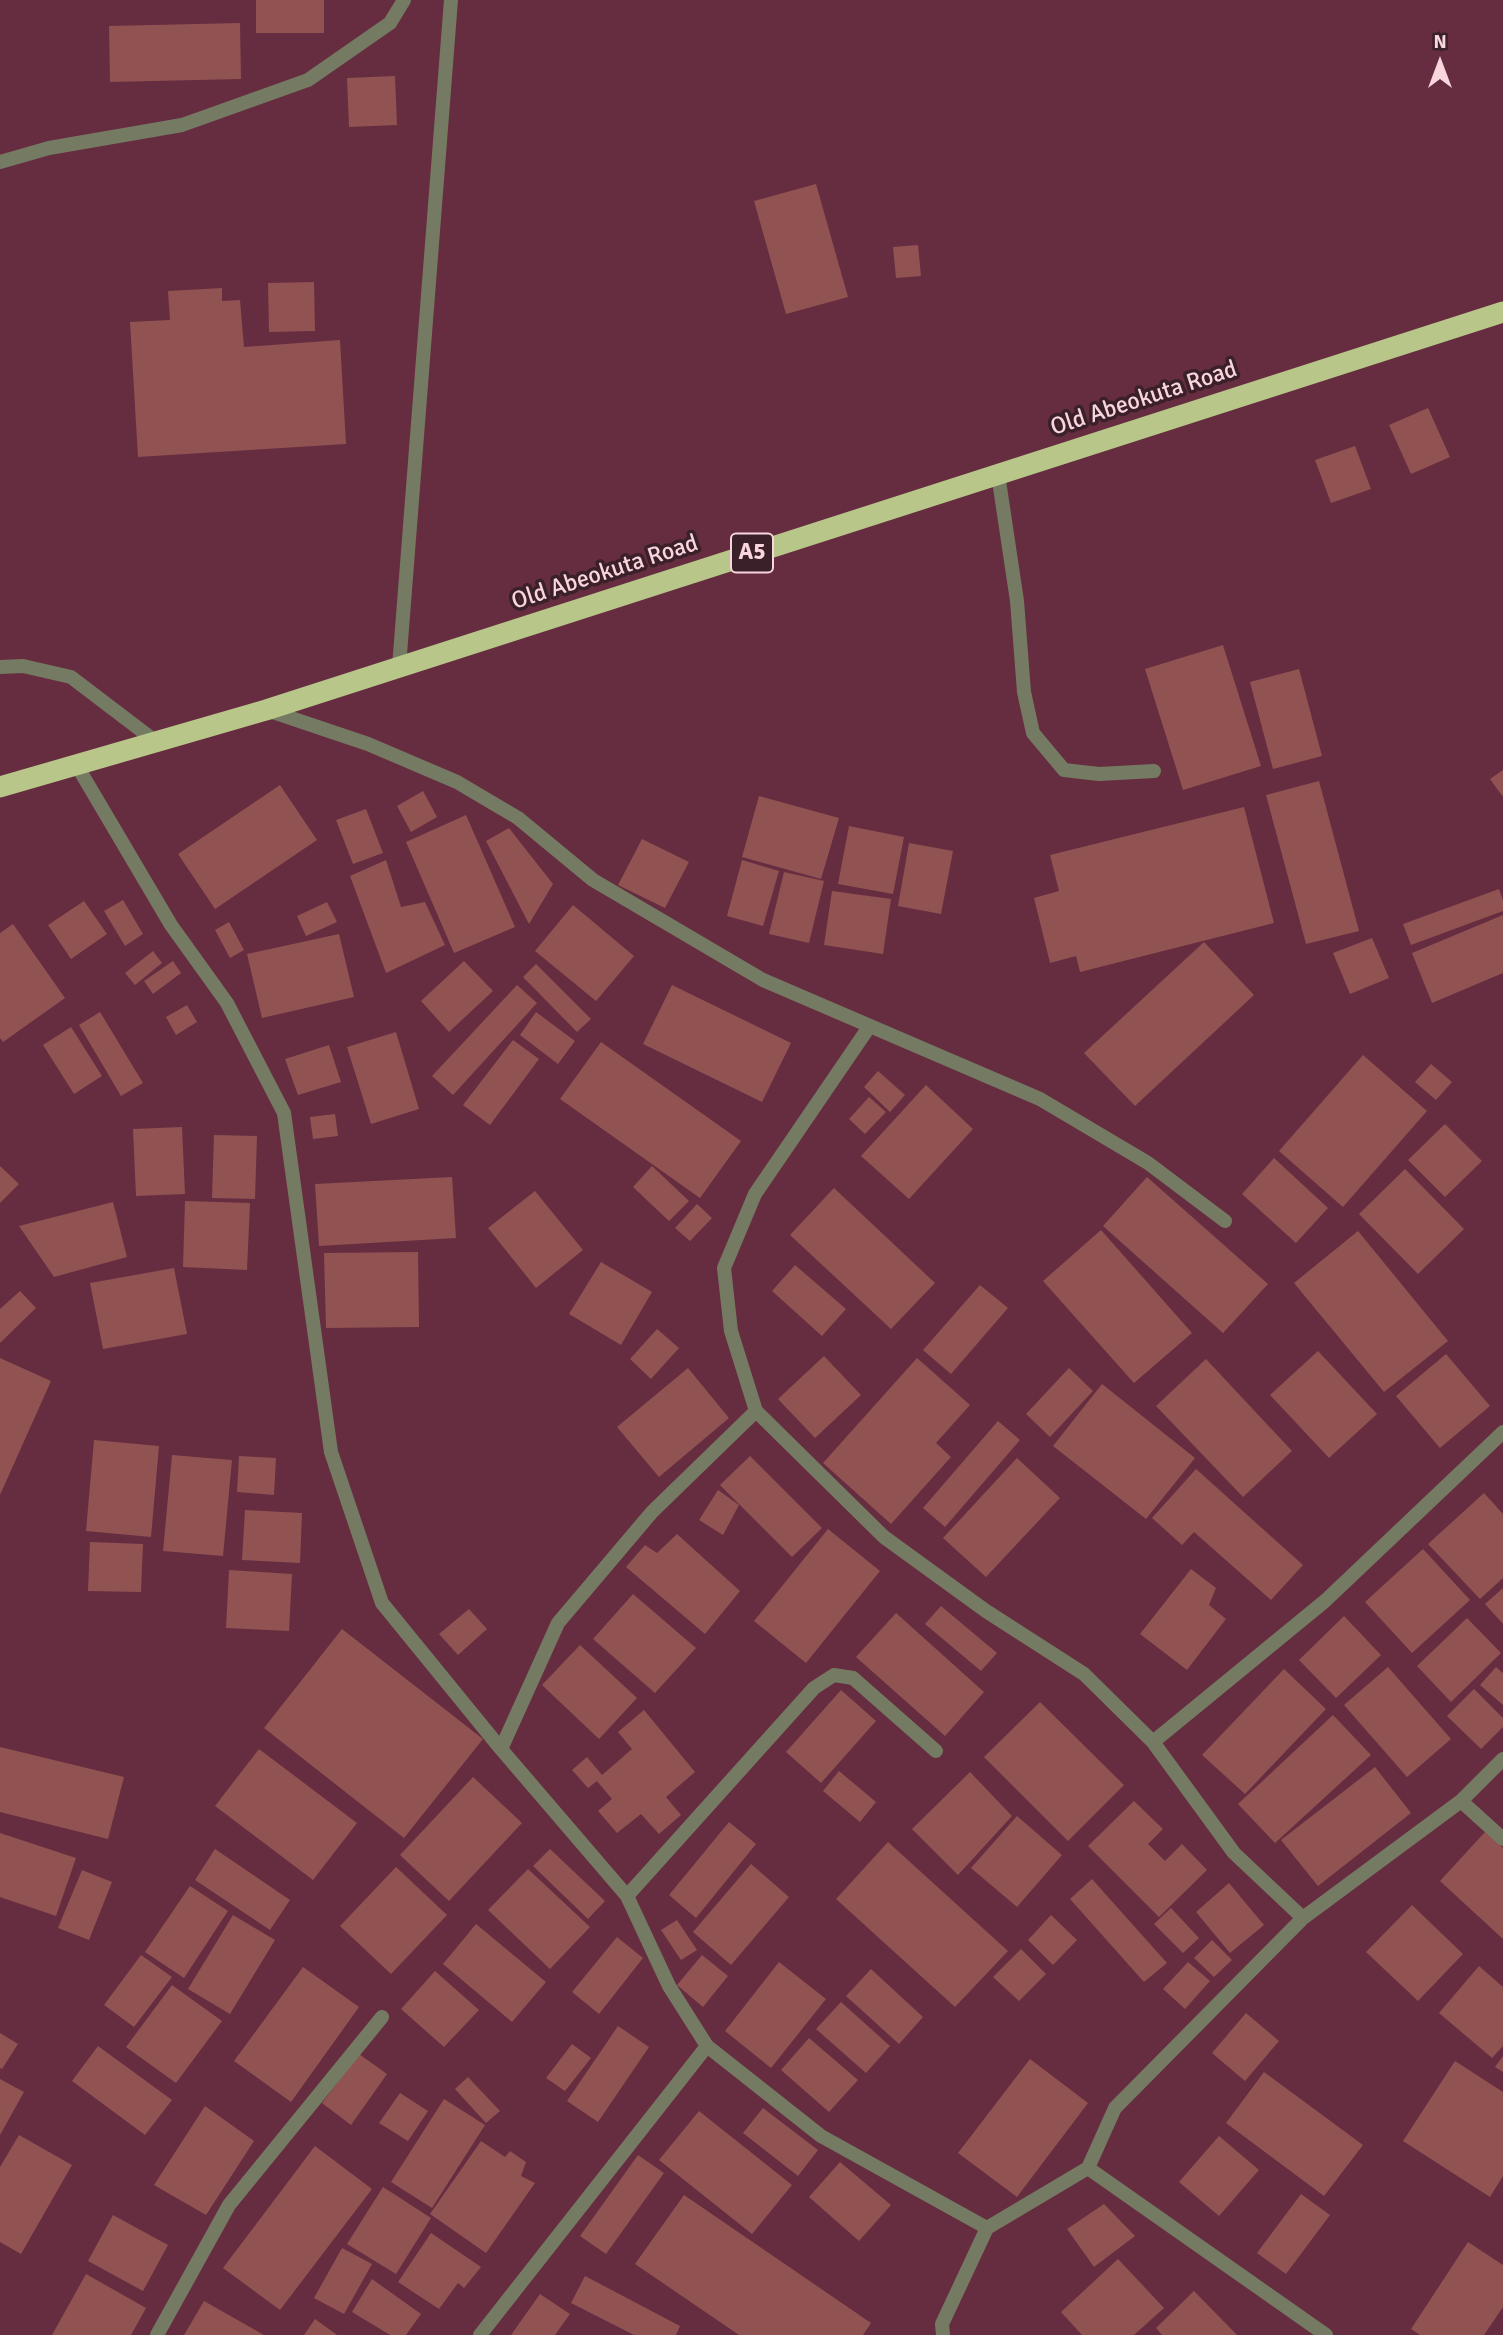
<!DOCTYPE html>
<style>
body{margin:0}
#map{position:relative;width:1503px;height:2335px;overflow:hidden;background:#662d41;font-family:Signika,sans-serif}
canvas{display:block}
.north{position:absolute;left:1405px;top:28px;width:70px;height:70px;-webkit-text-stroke:5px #3a2028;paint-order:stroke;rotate:0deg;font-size:19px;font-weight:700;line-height:28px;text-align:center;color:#f9d5de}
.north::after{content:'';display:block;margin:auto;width:24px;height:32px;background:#f9d5de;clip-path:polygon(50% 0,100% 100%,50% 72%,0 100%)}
</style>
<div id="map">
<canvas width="1503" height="2335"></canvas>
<div class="north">N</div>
</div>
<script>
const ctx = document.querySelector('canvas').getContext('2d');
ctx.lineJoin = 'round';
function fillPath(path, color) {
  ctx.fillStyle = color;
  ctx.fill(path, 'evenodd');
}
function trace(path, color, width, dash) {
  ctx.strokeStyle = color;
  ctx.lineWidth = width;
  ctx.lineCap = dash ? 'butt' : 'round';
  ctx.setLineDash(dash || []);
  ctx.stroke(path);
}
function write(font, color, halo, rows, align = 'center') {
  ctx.font = font + ' Signika,sans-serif';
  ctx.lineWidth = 7;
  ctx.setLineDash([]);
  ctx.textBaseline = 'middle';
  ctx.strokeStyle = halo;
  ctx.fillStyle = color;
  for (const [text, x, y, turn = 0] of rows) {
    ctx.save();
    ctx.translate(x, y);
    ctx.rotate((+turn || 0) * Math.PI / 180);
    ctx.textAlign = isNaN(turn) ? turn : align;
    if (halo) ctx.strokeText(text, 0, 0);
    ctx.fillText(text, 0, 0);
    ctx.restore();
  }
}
const building = new Path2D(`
 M 256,0 L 324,0 L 324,33 L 256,33 Z
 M 240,23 L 241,79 L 110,82 L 109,26 Z
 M 395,76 L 397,125 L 349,127 L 347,78 Z
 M 816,184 L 848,297 L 786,314 L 754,201 Z
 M 918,245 L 921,276 L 896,278 L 893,247 Z
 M 314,282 L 315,331 L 269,332 L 268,283 Z
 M 222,288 L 222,301 L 240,300 L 244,347 L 340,340 L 346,444 L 138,457 L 130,322 L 170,320 L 168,291 Z
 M 1428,408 L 1450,457 L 1411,474 L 1389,425 Z
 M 1355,446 L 1371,489 L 1331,503 L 1315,460 Z
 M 1223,645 L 1261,766 L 1183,790 L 1145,669 Z
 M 1299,669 L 1322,756 L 1273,769 L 1250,682 Z
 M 1503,770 L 1503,797 L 1490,779 Z
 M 1319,781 L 1359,931 L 1306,944 L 1266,795 Z
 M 280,785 L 317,840 L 215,909 L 178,854 Z
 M 423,791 L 437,817 L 411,832 L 397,806 Z
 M 759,796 L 839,818 L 821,879 L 742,857 Z
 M 1244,807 L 1274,923 L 1080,972 L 1076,956 L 1050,963 L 1034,898 L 1059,891 L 1050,855 Z
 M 366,809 L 383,853 L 353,864 L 336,820 Z
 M 466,815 L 515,927 L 454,953 L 406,842 Z
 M 849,826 L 904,837 L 893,894 L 838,884 Z
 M 509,828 L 553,884 L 529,924 L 486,841 Z
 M 642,839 L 689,862 L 665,908 L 618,885 Z
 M 909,843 L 953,851 L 941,914 L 898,906 Z
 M 386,860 L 401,907 L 425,902 L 445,945 L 386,973 L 350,876 Z
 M 742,860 L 779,871 L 763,926 L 727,916 Z
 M 784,872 L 824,881 L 809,943 L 769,934 Z
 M 1499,889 L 1503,900 L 1503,911 L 1411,945 L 1403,924 Z
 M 832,891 L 891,899 L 883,954 L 824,945 Z
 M 123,900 L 143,934 L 125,946 L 104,911 Z
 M 84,901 L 107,934 L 71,959 L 48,925 Z
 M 327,902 L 337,922 L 306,936 L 297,916 Z
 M 573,905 L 634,956 L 596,1001 L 535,951 Z
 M 1503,915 L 1503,973 L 1432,1003 L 1412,953 Z
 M 229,922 L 244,950 L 230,958 L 215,930 Z
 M 13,924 L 65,998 L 3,1042 L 0,1038 L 0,933 Z
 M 339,934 L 354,997 L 262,1018 L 247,954 Z
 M 1372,938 L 1389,978 L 1350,994 L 1333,953 Z
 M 1204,942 L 1254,995 L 1135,1106 L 1084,1053 Z
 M 153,951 L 162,963 L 135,985 L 125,973 Z
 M 173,961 L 181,973 L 153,994 L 144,981 Z
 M 464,961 L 493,991 L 449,1032 L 421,1001 Z
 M 536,964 L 591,1019 L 577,1032 L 523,977 Z
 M 517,985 L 537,1003 L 453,1095 L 432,1076 Z
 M 672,985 L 791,1043 L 762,1102 L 643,1044 Z
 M 187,1005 L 197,1022 L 176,1035 L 166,1017 Z
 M 100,1012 L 143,1083 L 121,1096 L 79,1025 Z
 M 536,1012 L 575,1041 L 558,1064 L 520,1035 Z
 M 71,1027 L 102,1076 L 74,1094 L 43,1045 Z
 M 396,1032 L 419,1109 L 371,1124 L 347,1047 Z
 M 513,1040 L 539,1059 L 490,1125 L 463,1105 Z
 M 601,1042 L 741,1141 L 700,1198 L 560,1099 Z
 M 329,1045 L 341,1082 L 298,1095 L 285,1059 Z
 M 1363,1055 L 1427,1111 L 1343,1207 L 1279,1151 Z
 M 1431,1064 L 1452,1082 L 1436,1100 L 1415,1082 Z
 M 878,1071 L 905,1095 L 890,1112 L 864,1087 Z
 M 926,1085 L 973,1129 L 909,1199 L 861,1156 Z
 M 869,1097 L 886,1112 L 865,1134 L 849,1119 Z
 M 335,1114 L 338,1136 L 313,1139 L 310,1117 Z
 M 1445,1124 L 1482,1161 L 1445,1197 L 1408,1160 Z
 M 182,1127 L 185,1194 L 136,1196 L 133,1129 Z
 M 214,1135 L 257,1136 L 255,1199 L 212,1198 Z
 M 1274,1158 L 1328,1208 L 1296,1243 L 1242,1194 Z
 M 0,1166 L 19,1184 L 0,1203 Z
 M 652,1166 L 689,1201 L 669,1221 L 633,1187 Z
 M 1405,1169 L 1464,1229 L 1418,1274 L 1359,1214 Z
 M 452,1177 L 456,1238 L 319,1246 L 315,1184 Z
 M 1147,1177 L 1268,1284 L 1223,1333 L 1103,1226 Z
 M 834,1188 L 935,1283 L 891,1329 L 790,1235 Z
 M 535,1191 L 583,1250 L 536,1288 L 488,1228 Z
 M 185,1201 L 250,1203 L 247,1270 L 183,1267 Z
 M 113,1202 L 127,1257 L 54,1277 L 19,1226 Z
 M 697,1204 L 712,1218 L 690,1241 L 675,1228 Z
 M 1101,1230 L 1192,1333 L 1134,1383 L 1043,1281 Z
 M 1358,1231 L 1448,1341 L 1384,1392 L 1294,1283 Z
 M 418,1252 L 419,1327 L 326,1328 L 324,1253 Z
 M 601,1262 L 652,1292 L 621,1345 L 569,1314 Z
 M 795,1265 L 846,1309 L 822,1336 L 772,1291 Z
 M 174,1268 L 187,1334 L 103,1349 L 90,1283 Z
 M 980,1285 L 1008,1308 L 951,1374 L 923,1350 Z
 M 20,1291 L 36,1308 L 0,1343 L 0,1309 Z
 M 657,1329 L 679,1348 L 651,1379 L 630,1359 Z
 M 1318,1351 L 1377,1414 L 1329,1458 L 1270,1395 Z
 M 1446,1354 L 1490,1406 L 1440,1448 L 1396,1396 Z
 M 824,1356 L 861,1395 L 815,1438 L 778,1399 Z
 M 0,1358 L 51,1381 L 0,1495 Z
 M 917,1358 L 970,1405 L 936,1443 L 951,1457 L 891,1524 L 823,1463 Z
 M 1206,1359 L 1292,1451 L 1243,1497 L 1156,1406 Z
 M 688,1368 L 729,1418 L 659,1477 L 617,1427 Z
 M 1069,1368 L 1093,1391 L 1050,1437 L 1026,1414 Z
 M 1102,1384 L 1195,1458 L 1146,1519 L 1053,1446 Z
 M 998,1421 L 1020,1440 L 945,1527 L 923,1508 Z
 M 94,1440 L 159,1446 L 151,1537 L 86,1531 Z
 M 172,1455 L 232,1460 L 223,1556 L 163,1551 Z
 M 239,1456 L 276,1458 L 274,1495 L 237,1492 Z
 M 750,1456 L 822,1528 L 792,1557 L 720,1485 Z
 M 1017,1458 L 1060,1498 L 986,1577 L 943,1538 Z
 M 1196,1469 L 1303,1565 L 1271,1600 L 1194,1532 L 1182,1545 L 1152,1518 Z
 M 718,1490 L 739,1505 L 723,1535 L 699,1520 Z
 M 1484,1493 L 1503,1514 L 1503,1578 L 1480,1599 L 1428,1544 Z
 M 245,1510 L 302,1513 L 300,1563 L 242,1560 Z
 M 828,1529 L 880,1571 L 806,1663 L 754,1621 Z
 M 677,1534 L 740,1591 L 705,1634 L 626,1567 L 645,1545 L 657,1553 Z
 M 90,1542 L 143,1544 L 141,1592 L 88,1591 Z
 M 1423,1549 L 1470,1600 L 1412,1653 L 1365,1602 Z
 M 1191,1569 L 1216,1588 L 1209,1605 L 1226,1619 L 1187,1670 L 1140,1634 Z
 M 229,1570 L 292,1574 L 289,1631 L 226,1628 Z
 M 1503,1588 L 1503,1624 L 1485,1604 Z
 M 633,1594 L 696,1648 L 655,1693 L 593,1639 Z
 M 941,1606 L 997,1653 L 981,1671 L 925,1624 Z
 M 469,1609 L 487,1629 L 458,1655 L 439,1634 Z
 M 896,1613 L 984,1692 L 945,1736 L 856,1657 Z
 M 1344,1616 L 1381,1655 L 1336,1698 L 1299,1660 Z
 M 1467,1618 L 1501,1653 L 1451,1702 L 1417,1666 Z
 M 342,1629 L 483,1739 L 404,1838 L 264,1728 Z
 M 580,1645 L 637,1698 L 599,1739 L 542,1685 Z
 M 1388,1667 L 1451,1739 L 1407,1777 L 1344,1705 Z
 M 1496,1667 L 1503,1673 L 1503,1705 L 1480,1685 Z
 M 1284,1669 L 1326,1709 L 1245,1794 L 1202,1755 Z
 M 1474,1689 L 1503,1718 L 1503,1727 L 1481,1749 L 1447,1716 Z
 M 841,1690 L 876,1721 L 821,1783 L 786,1752 Z
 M 1040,1702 L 1124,1785 L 1068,1841 L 984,1757 Z
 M 644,1710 L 695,1772 L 666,1797 L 681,1815 L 659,1834 L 641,1814 L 617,1833 L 598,1811 L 612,1799 L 597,1781 L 588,1788 L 572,1770 L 587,1757 L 602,1775 L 632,1749 L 618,1732 Z
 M 1333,1715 L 1371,1755 L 1275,1843 L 1238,1804 Z
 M 0,1747 L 124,1777 L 108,1839 L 0,1812 Z
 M 259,1749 L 357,1823 L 313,1880 L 215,1806 Z
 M 1375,1767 L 1411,1813 L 1318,1886 L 1281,1840 Z
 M 839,1771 L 876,1802 L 860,1822 L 823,1791 Z
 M 970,1772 L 1012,1816 L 958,1875 L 912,1829 Z
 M 473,1777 L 522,1823 L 449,1901 L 400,1855 Z
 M 1134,1801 L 1163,1829 L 1148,1844 L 1165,1861 L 1182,1844 L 1207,1870 L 1159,1917 L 1088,1846 Z
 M 1017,1816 L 1062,1855 L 1017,1907 L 971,1868 Z
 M 729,1822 L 756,1844 L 696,1918 L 669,1895 Z
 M 1485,1832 L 1503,1848 L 1503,1939 L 1440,1881 Z
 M 0,1833 L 76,1858 L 56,1916 L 0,1897 Z
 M 888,1842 L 1008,1951 L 955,2007 L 836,1899 Z
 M 215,1849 L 290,1900 L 270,1930 L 195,1880 Z
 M 550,1849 L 605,1901 L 588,1919 L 533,1866 Z
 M 751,1864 L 789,1897 L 731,1965 L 693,1932 Z
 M 396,1867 L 447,1915 L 391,1974 L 340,1926 Z
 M 528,1869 L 590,1927 L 550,1969 L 488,1910 Z
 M 82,1870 L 112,1882 L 89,1940 L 58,1928 Z
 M 1092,1879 L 1167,1963 L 1144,1982 L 1070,1899 Z
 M 1229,1883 L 1264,1925 L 1230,1953 L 1196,1912 Z
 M 190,1886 L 228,1911 L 184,1978 L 145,1952 Z
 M 1412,1905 L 1463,1954 L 1418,2001 L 1366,1952 Z
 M 1171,1908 L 1199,1938 L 1183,1953 L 1154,1924 Z
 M 233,1915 L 275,1940 L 230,2014 L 188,1989 Z
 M 1051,1915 L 1077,1940 L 1053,1965 L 1028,1940 Z
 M 677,1920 L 697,1950 L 681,1960 L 661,1930 Z
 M 476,1924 L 546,1982 L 512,2022 L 443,1964 Z
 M 617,1937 L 643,1958 L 599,2014 L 572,1992 Z
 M 1212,1940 L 1232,1960 L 1214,1977 L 1194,1958 Z
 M 1021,1949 L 1046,1974 L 1019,2001 L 993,1977 Z
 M 141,1955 L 172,1977 L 134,2027 L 104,2005 Z
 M 702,1955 L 728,1976 L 703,2007 L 677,1985 Z
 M 779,1962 L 826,1999 L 771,2068 L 725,2031 Z
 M 1188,1962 L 1210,1981 L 1185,2009 L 1163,1989 Z
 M 1479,1966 L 1503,1987 L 1503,2046 L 1492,2058 L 1439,2013 Z
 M 303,1967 L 359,2007 L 291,2102 L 234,2061 Z
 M 871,1969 L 923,2017 L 899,2044 L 846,1996 Z
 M 435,1971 L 479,2010 L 444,2047 L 401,2009 Z
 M 172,1985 L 222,2021 L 176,2083 L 126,2047 Z
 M 841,2002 L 890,2046 L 866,2073 L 816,2029 Z
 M 1246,2013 L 1279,2041 L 1245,2081 L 1212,2053 Z
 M 618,2026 L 649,2047 L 598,2122 L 567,2101 Z
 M 0,2033 L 18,2044 L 2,2069 L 0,2068 Z
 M 809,2038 L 858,2080 L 829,2112 L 781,2070 Z
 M 572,2044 L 591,2058 L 565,2091 L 546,2078 Z
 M 98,2046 L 172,2100 L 145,2135 L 72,2081 Z
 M 359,2054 L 387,2074 L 351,2125 L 322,2103 Z
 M 1503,2056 L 1503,2072 L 1495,2067 Z
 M 1030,2059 L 1088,2103 L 1017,2197 L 958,2153 Z
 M 1455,2061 L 1503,2092 L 1503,2176 L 1490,2197 L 1403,2141 Z
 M 1264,2072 L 1363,2145 L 1324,2196 L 1226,2123 Z
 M 468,2077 L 500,2111 L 486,2123 L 455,2089 Z
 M 0,2079 L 24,2092 L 0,2135 Z
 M 400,2093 L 428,2111 L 408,2141 L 379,2123 Z
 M 444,2099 L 485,2125 L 432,2208 L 391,2182 Z
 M 205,2106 L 254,2141 L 206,2215 L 154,2185 Z
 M 763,2108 L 818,2150 L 798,2176 L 743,2133 Z
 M 699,2111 L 792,2185 L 752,2234 L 659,2160 Z
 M 19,2135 L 72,2165 L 21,2254 L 0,2242 L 0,2167 Z
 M 1219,2136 L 1259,2170 L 1219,2216 L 1179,2182 Z
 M 481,2141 L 505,2157 L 510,2151 L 526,2162 L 521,2176 L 535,2183 L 486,2253 L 430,2214 Z
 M 315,2146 L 372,2189 L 280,2310 L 223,2268 Z
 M 638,2155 L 664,2173 L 606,2254 L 580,2236 Z
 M 840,2162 L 891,2205 L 859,2241 L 809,2197 Z
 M 383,2187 L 431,2218 L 396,2274 L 347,2244 Z
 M 1301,2194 L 1330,2215 L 1286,2274 L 1257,2253 Z
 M 684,2195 L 871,2323 L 863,2335 L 739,2335 L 635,2264 Z
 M 1104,2204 L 1135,2236 L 1094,2267 L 1067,2229 Z
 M 113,2215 L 168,2245 L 143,2291 L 88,2261 Z
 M 431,2233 L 481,2267 L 464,2288 L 458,2283 L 439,2309 L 398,2282 Z
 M 1468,2242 L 1503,2265 L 1503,2307 L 1484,2335 L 1420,2335 L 1411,2329 Z
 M 342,2248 L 372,2264 L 344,2314 L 314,2298 Z
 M 1118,2259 L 1164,2308 L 1134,2335 L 1082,2335 L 1061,2312 Z
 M 86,2274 L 146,2308 L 131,2335 L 52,2335 Z
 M 585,2276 L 680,2326 L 676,2335 L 634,2335 L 571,2303 Z
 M 372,2279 L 421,2314 L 406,2335 L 390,2335 L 352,2312 Z
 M 1194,2291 L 1237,2335 L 1162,2335 L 1156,2328 Z
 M 540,2294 L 570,2314 L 555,2335 L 511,2335 Z
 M 204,2301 L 264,2335 L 184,2335 Z
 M 315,2319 L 337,2335 L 304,2335 Z`);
const street = new Path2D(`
 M 0,162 L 49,148 L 182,125 L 308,80 L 390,23 L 404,0
 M 998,474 L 1017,601 L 1024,692 L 1033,733 L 1064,770 L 1099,774 L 1154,771
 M 0,667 L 23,666 L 71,677 L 155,741
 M 399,667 L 451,0
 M 267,710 L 368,744 L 457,782 L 518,818 L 593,880 L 763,980 L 1040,1099 L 1148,1163 L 1225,1221
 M 76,764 L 171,925 L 227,1003 L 284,1113 L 331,1452 L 382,1603 L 501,1749 L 627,1896 L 669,1986 L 707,2046 L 821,2136 L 987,2228
 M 869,1027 L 755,1194 L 724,1268 L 731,1331 L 756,1411 L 884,1537 L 986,1611 L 1084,1674 L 1153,1742 L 1234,1853 L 1303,1918
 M 1153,1742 L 1325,1601 L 1503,1432
 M 501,1749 L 558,1623 L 652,1512 L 756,1411
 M 1461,1801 L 1503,1839
 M 627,1896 L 814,1688 L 834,1675 L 853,1678 L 936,1751
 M 1088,2168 L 1326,2335
 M 157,2335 L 229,2205 L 382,2017
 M 480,2335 L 707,2046
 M 943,2335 L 942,2324 L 987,2228 L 1088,2168 L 1115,2108 L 1303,1918 L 1461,1801 L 1503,1759`);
const highway = new Path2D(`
 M 0,787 L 266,710 L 1503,312`);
const shields = [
 [752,553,42]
];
const shieldNames = [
 ["A5",752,553]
];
const streetNames = [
 ["Old Abeokuta Road",1144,399,-18],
 ["Old Abeokuta Road",605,573,-18]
];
fillPath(building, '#915252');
trace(street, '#757b62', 14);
trace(highway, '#b8c789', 21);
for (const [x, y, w] of shields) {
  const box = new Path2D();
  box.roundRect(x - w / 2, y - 19.5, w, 39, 5);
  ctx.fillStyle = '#3a2028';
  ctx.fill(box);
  trace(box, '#f9d5de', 2);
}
write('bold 23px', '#f9d5de', null, shieldNames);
write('24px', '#f9d5de', '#3a2028', streetNames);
</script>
